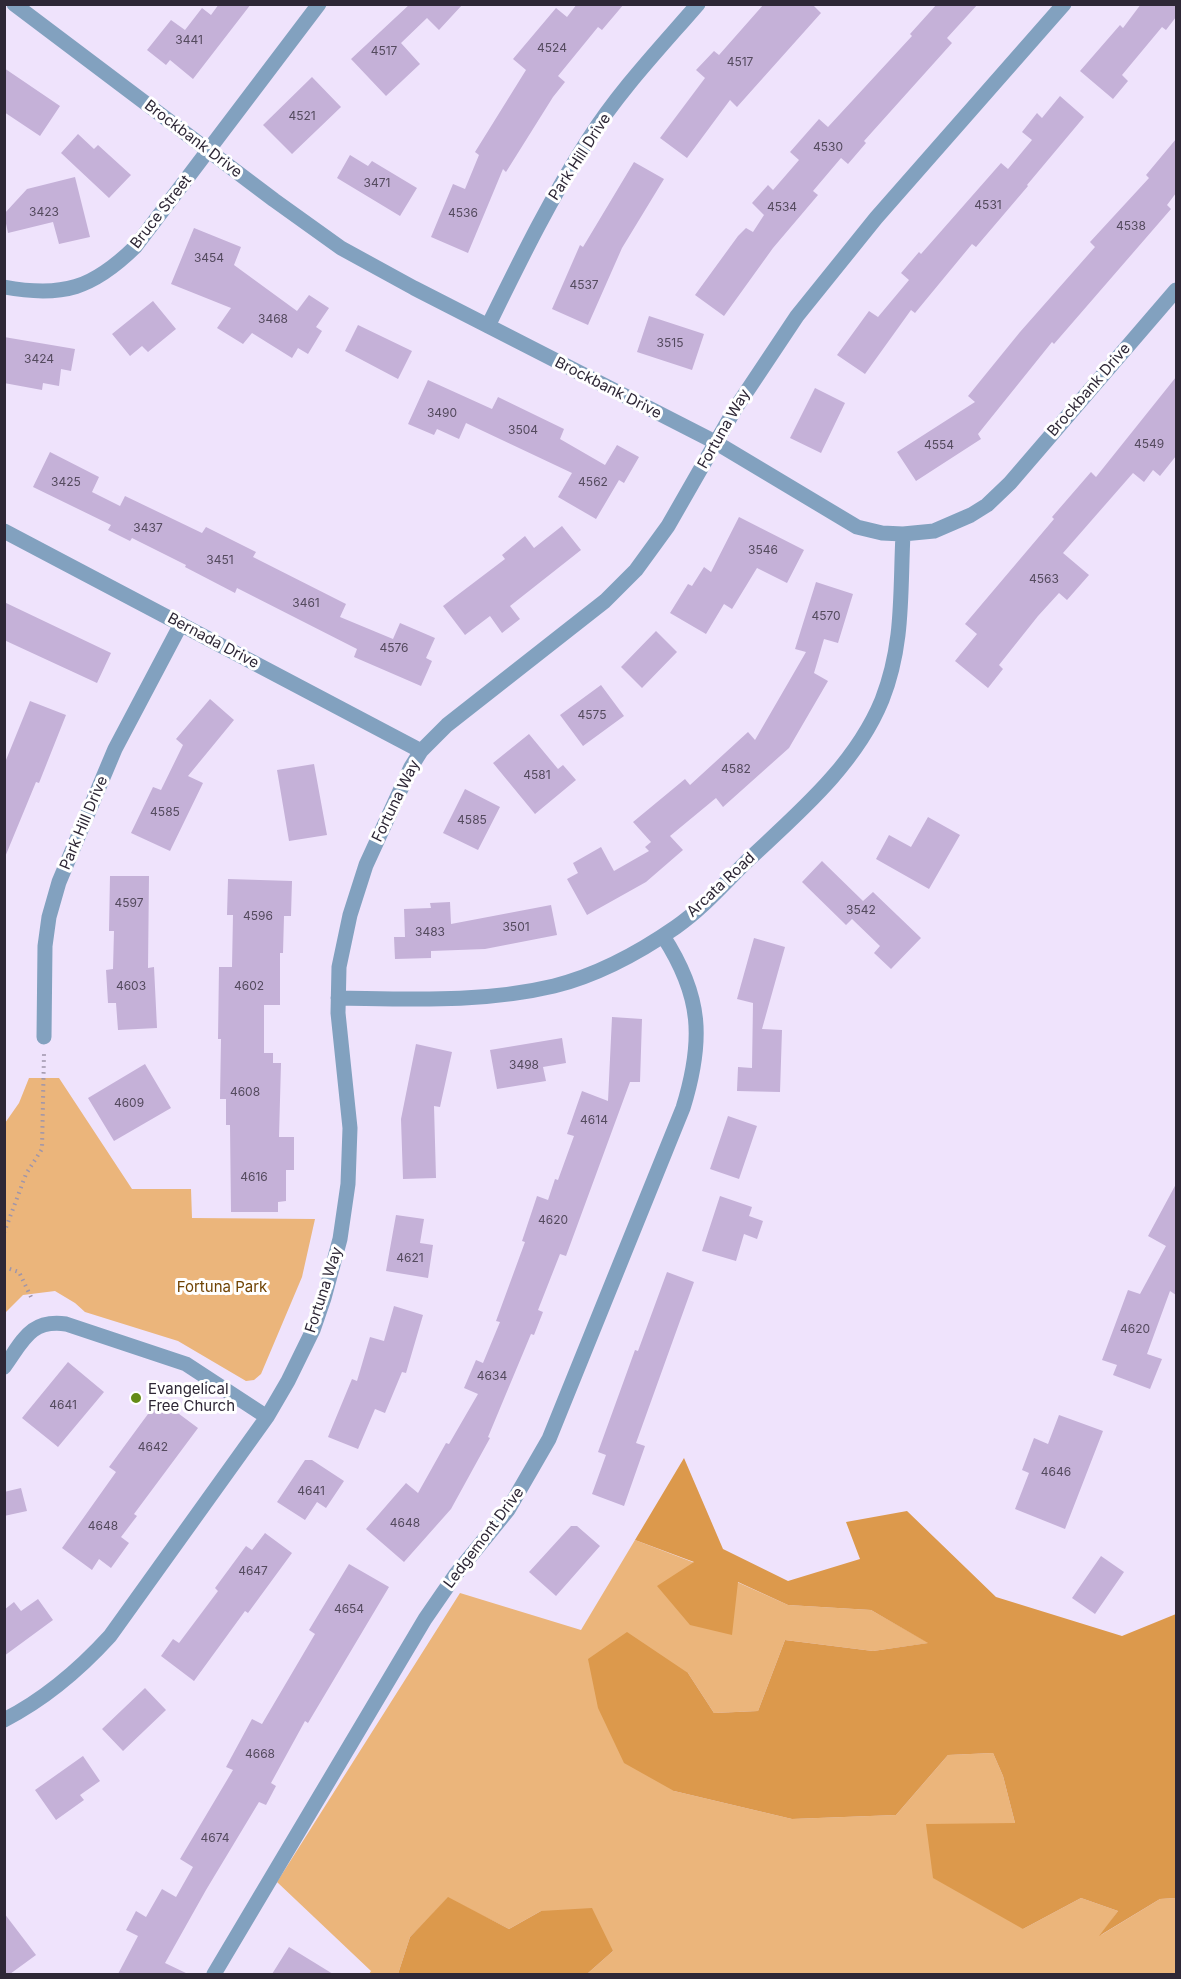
<!DOCTYPE html>
<style>
body{margin:0}
#map{position:relative;width:1181px;height:1979px;overflow:hidden;background:#efe3fc;font-family:Inter,sans-serif}
canvas{display:block}
.frame{position:absolute;inset:0;border:6px solid #2e2736;pointer-events:none}
</style>
<div id="map">
<canvas width="1181" height="1979"></canvas>
<div class="frame"></div>
</div>
<script>
const ctx = document.querySelector('canvas').getContext('2d');
ctx.lineJoin = 'round';
function fillPath(path, color) {
  ctx.fillStyle = color;
  ctx.fill(path, 'evenodd');
}
function trace(path, color, width, dash) {
  ctx.strokeStyle = color;
  ctx.lineWidth = width;
  ctx.lineCap = dash ? 'butt' : 'round';
  ctx.setLineDash(dash || []);
  ctx.stroke(path);
}
function write(font, color, halo, rows, align = 'center') {
  ctx.font = font + ' Inter,sans-serif';
  ctx.lineWidth = 6;
  ctx.setLineDash([]);
  ctx.textBaseline = 'middle';
  ctx.strokeStyle = halo;
  ctx.fillStyle = color;
  for (const [text, x, y, turn = 0] of rows) {
    ctx.save();
    ctx.translate(x, y);
    ctx.rotate((+turn || 0) * Math.PI / 180);
    ctx.textAlign = isNaN(turn) ? turn : align;
    if (halo) ctx.strokeText(text, 0, 0);
    ctx.fillText(text, 0, 0);
    ctx.restore();
  }
}
const green = new Path2D(`
 M 29,1078 L 59,1078 L 132,1189 L 191,1189 L 192,1218 L 315,1219 L 302,1277 L 261,1374 L 254,1380 L 246,1381 L 178,1341 L 85,1312 L 75,1303 L 55,1291 L 23,1295 L 5,1313 L 5,1324 L 5,1123 L 19,1103 Z
 M 635,1540 L 695,1563 L 788,1605 L 871,1610 L 929,1643 L 873,1651 L 785,1640 L 758,1711 L 714,1713 L 688,1673 L 674,1791 L 792,1819 L 896,1815 L 948,1755 L 993,1753 L 1003,1776 L 1015,1823 L 1023,1929 L 1081,1898 L 1118,1911 L 1101,1935 L 1160,1899 L 1176,1898 L 1176,1974 L 587,1974 L 613,1951 L 541,1911 L 509,1929 L 448,1898 L 410,1937 L 398,1974 L 369,1974 L 371,1971 L 277,1882 L 460,1593 L 581,1630 Z`);
const forest = new Path2D(`
 M 684,1458 L 723,1549 L 788,1581 L 860,1559 L 846,1522 L 907,1511 L 996,1597 L 1122,1636 L 1176,1614 L 1176,1898 L 1160,1899 L 1099,1936 L 1118,1911 L 1081,1898 L 1023,1929 L 933,1878 L 926,1824 L 1015,1823 L 1003,1776 L 993,1753 L 948,1755 L 896,1815 L 792,1819 L 674,1791 L 624,1763 L 598,1708 L 588,1659 L 627,1632 L 688,1673 L 714,1713 L 758,1711 L 785,1640 L 873,1651 L 928,1643 L 871,1610 L 788,1605 L 738,1582 L 732,1635 L 690,1625 L 657,1586 L 694,1562 L 635,1540 Z
 M 448,1897 L 509,1929 L 541,1911 L 592,1908 L 613,1951 L 587,1974 L 398,1974 L 410,1937 Z`);
const building = new Path2D(`
 M 219,4 L 251,4 L 193,79 L 170,60 L 166,65 L 147,50 L 171,20 L 185,30 L 202,8 L 211,15 Z
 M 410,4 L 463,4 L 439,30 L 427,18 L 401,43 L 420,64 L 386,96 L 351,59 Z
 M 577,4 L 624,4 L 602,30 L 598,27 L 558,76 L 565,82 L 553,97 L 506,172 L 503,169 L 468,253 L 431,237 L 453,184 L 465,189 L 479,155 L 475,152 L 526,70 L 513,59 L 556,8 L 567,17 Z
 M 764,4 L 812,4 L 821,13 L 737,107 L 730,100 L 687,158 L 660,138 L 705,78 L 696,70 L 714,51 L 719,55 Z
 M 937,4 L 978,4 L 947,38 L 952,43 L 864,141 L 866,143 L 848,164 L 841,158 L 813,191 L 818,195 L 773,248 L 724,316 L 695,295 L 738,236 L 746,228 L 753,232 L 764,215 L 752,203 L 768,185 L 773,190 L 799,160 L 790,152 L 819,119 L 828,127 L 912,36 L 910,34 Z
 M 1141,4 L 1176,4 L 1176,17 L 1166,30 L 1162,27 L 1122,75 L 1128,81 L 1113,99 L 1080,71 L 1120,25 L 1123,28 Z
 M 4,68 L 60,106 L 40,136 L 4,112 Z
 M 312,77 L 341,107 L 292,154 L 263,125 Z
 M 1060,96 L 1084,117 L 1027,185 L 1028,186 L 976,247 L 972,244 L 915,313 L 911,310 L 865,374 L 837,355 L 869,311 L 878,317 L 909,280 L 901,273 L 919,252 L 921,254 L 1001,163 L 1008,169 L 1032,140 L 1022,132 L 1037,113 L 1042,118 Z
 M 78,134 L 94,149 L 98,145 L 131,175 L 109,198 L 61,153 Z
 M 1176,139 L 1176,193 L 1167,205 L 1171,209 L 1054,344 L 1052,342 L 978,434 L 981,439 L 916,481 L 897,452 L 975,402 L 968,396 L 1020,332 L 1095,247 L 1090,242 L 1149,178 L 1146,175 Z
 M 350,155 L 368,166 L 372,161 L 417,188 L 400,216 L 337,178 Z
 M 634,162 L 664,179 L 622,248 L 588,325 L 552,309 L 580,245 L 583,247 Z
 M 75,177 L 90,237 L 59,244 L 53,222 L 8,233 L 4,214 L 27,189 Z
 M 194,228 L 241,247 L 234,265 L 297,311 L 309,295 L 329,308 L 316,327 L 322,331 L 308,354 L 298,348 L 292,358 L 252,333 L 243,344 L 217,328 L 231,308 L 171,284 Z
 M 153,301 L 176,329 L 148,352 L 142,346 L 130,356 L 112,334 Z
 M 649,316 L 704,334 L 692,370 L 637,352 Z
 M 358,325 L 412,351 L 398,379 L 345,351 Z
 M 4,337 L 75,349 L 71,371 L 61,369 L 59,386 L 43,383 L 42,390 L 4,383 Z
 M 1176,377 L 1176,456 L 1160,476 L 1153,470 L 1144,482 L 1133,473 L 1063,553 L 1089,575 L 1067,600 L 1059,593 L 1038,616 L 999,665 L 1003,669 L 988,688 L 955,661 L 977,634 L 965,624 L 1054,519 L 1052,517 L 1091,472 L 1096,477 Z
 M 428,380 L 492,409 L 498,397 L 564,429 L 560,439 L 605,465 L 617,445 L 639,457 L 624,483 L 619,480 L 596,519 L 558,497 L 572,473 L 466,423 L 459,439 L 437,429 L 434,435 L 408,424 Z
 M 815,388 L 845,403 L 821,453 L 790,438 Z
 M 50,452 L 99,477 L 92,492 L 120,506 L 125,496 L 202,533 L 206,527 L 256,552 L 253,557 L 346,604 L 340,617 L 393,639 L 400,623 L 435,638 L 426,658 L 432,661 L 421,686 L 354,657 L 357,649 L 237,588 L 235,593 L 185,567 L 186,565 L 132,538 L 130,541 L 108,530 L 111,525 L 33,487 Z
 M 739,517 L 804,550 L 787,583 L 757,568 L 732,609 L 724,604 L 706,634 L 670,613 L 688,584 L 692,586 L 704,567 L 711,572 Z
 M 562,526 L 581,550 L 510,606 L 520,619 L 502,633 L 490,616 L 465,635 L 443,606 L 505,559 L 502,555 L 525,536 L 534,548 Z
 M 816,582 L 853,594 L 838,643 L 824,639 L 814,673 L 828,681 L 789,748 L 723,807 L 716,798 L 670,836 L 683,850 L 646,882 L 587,915 L 567,879 L 578,873 L 573,863 L 601,847 L 614,871 L 649,851 L 645,847 L 651,842 L 633,822 L 685,779 L 690,785 L 748,732 L 755,740 L 806,652 L 795,649 Z
 M 4,602 L 111,653 L 97,683 L 4,640 Z
 M 656,631 L 677,652 L 642,688 L 621,667 Z
 M 601,685 L 624,716 L 583,746 L 560,715 Z
 M 210,699 L 234,720 L 188,776 L 203,783 L 170,851 L 131,833 L 153,787 L 161,790 L 183,745 L 176,739 Z
 M 30,701 L 66,715 L 39,783 L 36,782 L 5,857 L 4,765 Z
 M 529,734 L 558,769 L 563,765 L 576,780 L 535,814 L 493,763 Z
 M 314,764 L 327,835 L 289,841 L 277,770 Z
 M 465,789 L 500,807 L 478,850 L 443,833 Z
 M 928,817 L 960,835 L 929,889 L 876,859 L 889,835 L 911,847 Z
 M 822,861 L 863,901 L 873,892 L 921,938 L 891,969 L 874,953 L 880,946 L 852,919 L 846,925 L 802,882 Z
 M 110,876 L 149,876 L 148,968 L 154,967 L 157,1028 L 118,1030 L 116,1003 L 108,1003 L 106,970 L 113,969 L 114,931 L 109,931 Z
 M 228,879 L 292,881 L 291,916 L 284,916 L 283,953 L 280,953 L 280,1005 L 264,1005 L 264,1053 L 273,1053 L 273,1063 L 281,1063 L 279,1137 L 294,1137 L 294,1170 L 286,1170 L 286,1201 L 278,1202 L 278,1212 L 231,1212 L 230,1125 L 226,1125 L 226,1099 L 220,1099 L 221,1039 L 218,1039 L 219,967 L 232,967 L 233,915 L 227,915 Z
 M 450,902 L 451,924 L 551,905 L 557,935 L 485,949 L 431,951 L 431,958 L 395,959 L 394,937 L 405,937 L 404,909 L 431,908 L 430,903 Z
 M 754,938 L 785,947 L 762,1029 L 782,1030 L 780,1092 L 737,1091 L 738,1067 L 752,1068 L 753,1003 L 737,999 Z
 M 612,1017 L 642,1019 L 640,1082 L 630,1082 L 566,1256 L 560,1254 L 538,1310 L 543,1312 L 534,1335 L 531,1334 L 488,1437 L 490,1438 L 451,1509 L 404,1562 L 366,1529 L 406,1483 L 418,1493 L 446,1443 L 449,1444 L 478,1394 L 464,1388 L 476,1360 L 483,1363 L 500,1322 L 496,1321 L 525,1242 L 522,1241 L 537,1196 L 548,1200 L 555,1179 L 558,1180 L 574,1136 L 567,1134 L 582,1091 L 608,1101 Z
 M 562,1038 L 566,1063 L 543,1067 L 546,1081 L 497,1089 L 490,1050 Z
 M 416,1044 L 452,1052 L 440,1107 L 434,1106 L 436,1178 L 403,1179 L 401,1119 Z
 M 145,1064 L 171,1108 L 114,1141 L 88,1098 Z
 M 728,1116 L 757,1126 L 739,1179 L 710,1169 Z
 M 1176,1184 L 1176,1295 L 1170,1291 L 1147,1354 L 1162,1359 L 1150,1389 L 1113,1375 L 1117,1365 L 1102,1360 L 1128,1290 L 1140,1294 L 1166,1246 L 1148,1236 Z
 M 720,1196 L 752,1207 L 749,1216 L 763,1221 L 757,1239 L 744,1234 L 736,1261 L 702,1251 Z
 M 396,1215 L 424,1219 L 420,1243 L 433,1245 L 428,1278 L 386,1271 Z
 M 667,1272 L 694,1282 L 636,1443 L 645,1446 L 624,1506 L 592,1494 L 606,1455 L 598,1452 L 635,1350 L 638,1351 Z
 M 394,1306 L 423,1315 L 406,1373 L 402,1372 L 385,1413 L 375,1409 L 358,1449 L 328,1437 L 352,1379 L 357,1381 L 370,1337 L 384,1341 Z
 M 68,1362 L 104,1392 L 58,1447 L 22,1418 Z
 M 159,1399 L 198,1428 L 134,1514 L 137,1516 L 121,1537 L 129,1543 L 111,1568 L 99,1559 L 92,1570 L 62,1548 L 116,1472 L 109,1467 Z
 M 1059,1415 L 1103,1431 L 1065,1529 L 1015,1509 L 1029,1473 L 1022,1470 L 1034,1438 L 1048,1444 Z
 M 305,1460 L 312,1460 L 344,1481 L 326,1508 L 317,1502 L 305,1520 L 277,1502 Z
 M 21,1488 L 27,1511 L 4,1516 L 4,1492 Z
 M 571,1526 L 577,1526 L 600,1546 L 556,1596 L 529,1572 Z
 M 265,1533 L 292,1553 L 248,1613 L 245,1611 L 194,1681 L 161,1656 L 173,1639 L 179,1643 L 218,1591 L 215,1588 L 246,1546 L 252,1550 Z
 M 1101,1556 L 1124,1572 L 1095,1614 L 1072,1598 Z
 M 349,1564 L 389,1587 L 308,1723 L 305,1721 L 271,1783 L 276,1786 L 266,1805 L 259,1802 L 206,1890 L 165,1963 L 188,1974 L 118,1974 L 138,1936 L 126,1930 L 136,1911 L 146,1917 L 162,1889 L 176,1897 L 193,1867 L 180,1859 L 233,1770 L 226,1767 L 252,1719 L 262,1724 L 315,1634 L 309,1630 Z
 M 38,1599 L 53,1620 L 4,1656 L 4,1610 L 14,1602 L 21,1611 Z
 M 145,1688 L 166,1710 L 123,1751 L 102,1729 Z
 M 83,1756 L 100,1781 L 80,1795 L 84,1800 L 56,1820 L 35,1790 Z
 M 4,1913 L 36,1955 L 10,1974 L 4,1974 Z
 M 289,1947 L 333,1974 L 272,1974 Z`);
const path = new Path2D(`
 M 4,1233 L 26,1174 L 42,1149 L 44,1053
 M 4,1267 L 19,1272 L 31,1297`);
const minor = new Path2D(`
 M 14,4 L 274,200 L 341,248 L 414,288 L 715,442 L 857,527 L 882,533 L 903,534 L 934,531 L 971,515 L 987,505 L 1010,483 L 1176,290
 M 4,287 C 63,298 93,288 135,247 L 319,4
 M 488,326 C 519,263 550,199 588,140 C 619,91 660,48 698,4
 M 4,531 L 421,751
 M 338,998 C 411,999 483,1003 554,986 C 598,975 640,952 676,927 C 702,909 724,884 746,862 C 797,814 855,766 882,700 C 904,644 900,593 903,534
 M 44,1037 L 45,946 L 49,917 L 59,882 L 115,749 L 181,624
 M 4,1367 C 23,1341 30,1319 66,1324 L 186,1364 L 267,1417
 M 4,1720 C 45,1699 79,1670 110,1636 L 267,1417 L 288,1381 L 313,1330 L 324,1298 L 340,1239 L 348,1184 L 350,1128 L 338,1013 L 339,967 L 350,915 L 366,865 L 411,767 L 421,751 L 447,725 L 605,601 L 636,570 L 668,526 L 735,409 L 797,316 L 876,218 L 1064,4
 M 214,1974 L 425,1619 L 456,1574 L 508,1510 L 549,1439 L 683,1108 C 704,1040 702,996 663,936`);
const markers = [
 [136,1398,6,"#648b16"]
];
const numberNames = [
 ["3441",189,40],
 ["4524",552,48],
 ["4517",384,51],
 ["4517",740,62],
 ["4521",302,116],
 ["4530",828,147],
 ["3471",377,183],
 ["4531",988,205],
 ["4534",782,207],
 ["3423",44,212],
 ["4536",463,213],
 ["4538",1131,226],
 ["3454",209,258],
 ["4537",584,285],
 ["3468",273,319],
 ["3515",670,343],
 ["3424",39,359],
 ["3490",442,413],
 ["3504",523,430],
 ["4549",1149,444],
 ["4554",939,445],
 ["3425",66,482],
 ["4562",593,482],
 ["3437",148,528],
 ["3546",763,550],
 ["3451",220,560],
 ["4563",1044,579],
 ["3461",306,603],
 ["4570",826,616],
 ["4576",394,648],
 ["4575",592,715],
 ["4582",736,769],
 ["4581",537,775],
 ["4585",165,812],
 ["4585",472,820],
 ["4597",129,903],
 ["3542",861,910],
 ["4596",258,916],
 ["3501",516,927],
 ["3483",430,932],
 ["4603",131,986],
 ["4602",249,986],
 ["3498",524,1065],
 ["4608",245,1092],
 ["4609",129,1103],
 ["4614",594,1120],
 ["4616",254,1177],
 ["4620",553,1220],
 ["4621",410,1258],
 ["4620",1135,1329],
 ["4634",492,1376],
 ["4641",63,1405],
 ["4642",153,1447],
 ["4646",1056,1472],
 ["4641",311,1491],
 ["4648",405,1523],
 ["4648",103,1526],
 ["4647",253,1571],
 ["4654",349,1609],
 ["4668",260,1754],
 ["4674",215,1838]
];
const streetNames = [
 ["Brockbank Drive",193,139,37],
 ["Park Hill Drive",580,157,-57],
 ["Bruce Street",161,212,-52],
 ["Brockbank Drive",608,388,27],
 ["Brockbank Drive",1089,390,-49],
 ["Fortuna Way",724,429,-60],
 ["Bernada Drive",213,641,28],
 ["Fortuna Way",396,801,-64],
 ["Park Hill Drive",84,823,-67],
 ["Arcata Road",721,885,-43],
 ["Fortuna Way",324,1290,-72],
 ["Ledgemont Drive",484,1538,-53]
];
const parkNames = [
 ["Fortuna Park",222,1287]
];
const poiNames = [
 ["Evangelical",148,1389],
 ["Free Church",148,1406]
];
fillPath(green, '#ebb57b');
fillPath(forest, '#dc994c');
fillPath(building, '#c5b1d8');
trace(path, '#9f95aa', 4, [1.5, 4.5]);
trace(minor, '#82a1bf', 15);
for (const [x, y, r, color] of markers) {
  const dot = new Path2D();
  dot.arc(x, y, r, 0, 2 * Math.PI);
  ctx.fillStyle = color;
  ctx.fill(dot);
  trace(dot, '#fff', 2);
}
write('12px', '#544a5e', null, numberNames);
write('15px', '#2e2736', '#fff', streetNames);
write('15px', '#6f4304', '#fff', parkNames);
write('15px', '#2e2736', '#fff', poiNames, 'left');
</script>
